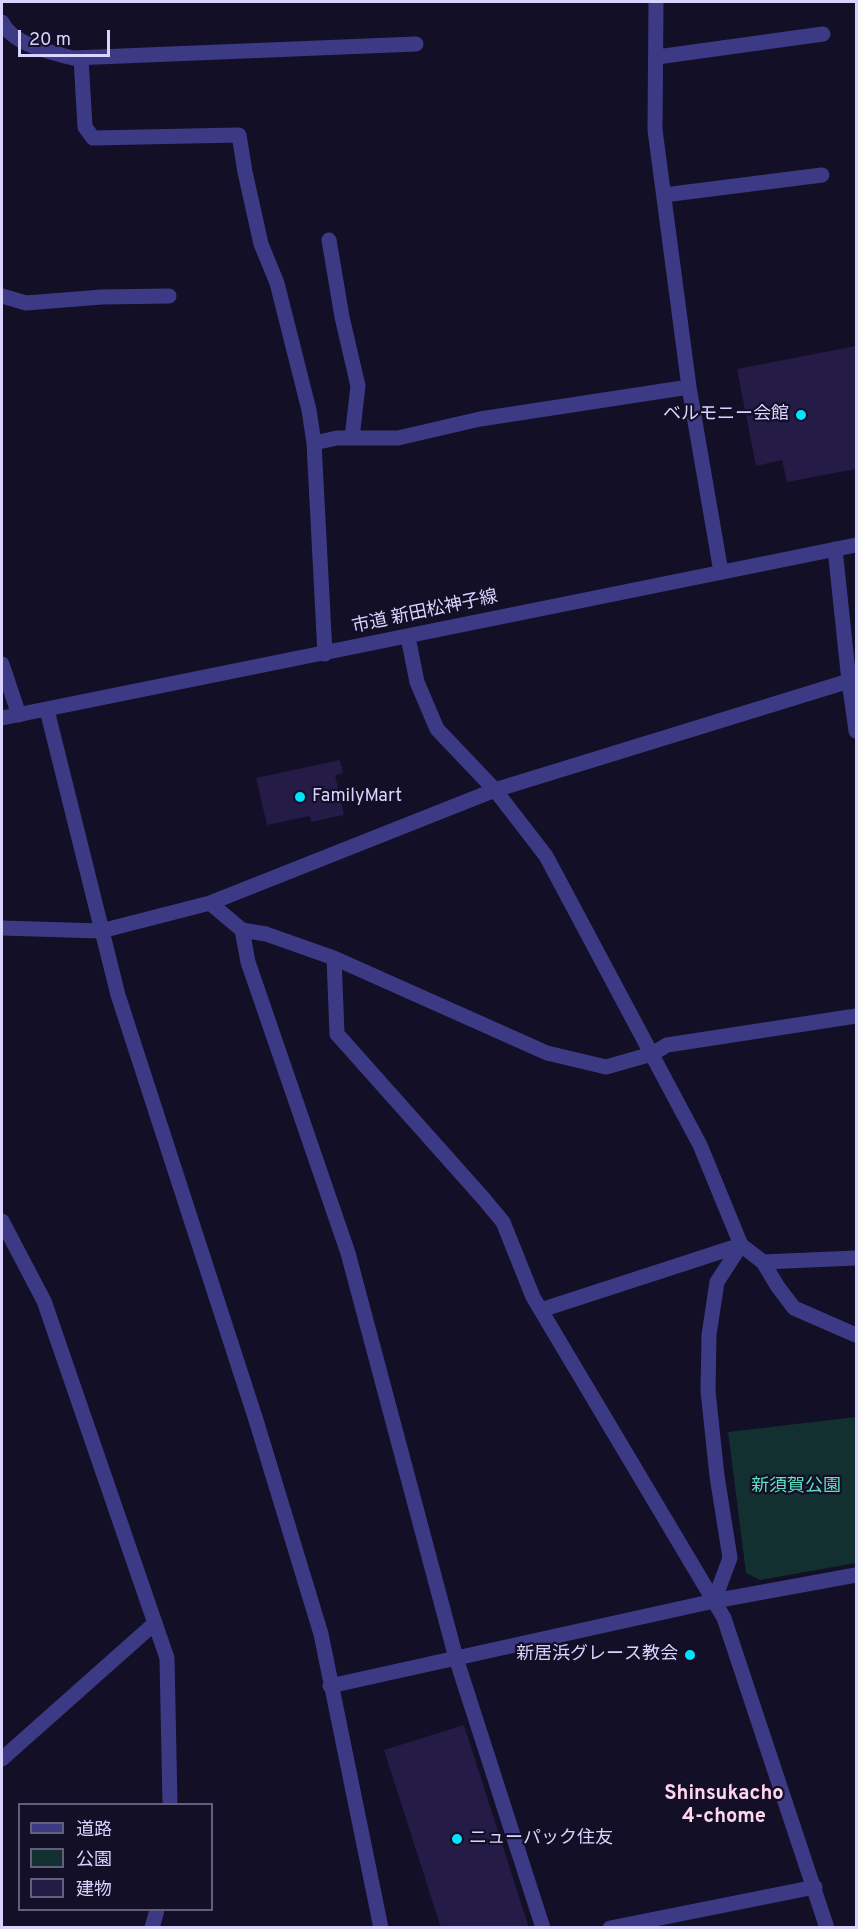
<!DOCTYPE html>
<meta charset="utf-8">
<style>
body{margin:0}
#map{position:relative;width:858px;height:1929px;overflow:hidden;background:#130f26;font-family:Overpass,"Noto Sans JP",sans-serif}
canvas{display:block}
.frame{position:absolute;inset:0;border:3px solid #d9d4ff;pointer-events:none}
.legend{position:absolute;left:18px;top:1803px;width:195px;height:108px;box-sizing:border-box;background:#130f26;border:2px solid #625e7d;margin:0;padding:8px 10px;list-style:none;font-size:18px;color:#d9d4ff}
.legend li{display:flex;align-items:center;gap:12px;height:30px}
.legend b{width:30px;border:2px solid #625e7d}
.scale{position:absolute;left:18px;top:30px;width:92px;height:27px;box-sizing:border-box;border:3px solid #d9d4ff;border-top:0;padding-left:8px;font-size:18px;line-height:21px;white-space:nowrap;color:#d9d4ff;-webkit-text-stroke:4px #130f26;paint-order:stroke}
</style>
<div id="map">
<canvas width="858" height="1929"></canvas>
<div class="frame"></div>
<ul class="legend">
<li><b style="height:8px;background:#3d3a85"></b>道路</li>
<li><b style="height:16px;background:#12302f"></b>公園</li>
<li><b style="height:16px;background:#241b47"></b>建物</li>
</ul>
<div class="scale">20 m</div>
</div>
<script>
const ctx = document.querySelector('canvas').getContext('2d');
ctx.lineJoin = 'round';
function fillPath(path, color) {
  ctx.fillStyle = color;
  ctx.fill(path, 'evenodd');
}
function trace(path, color, width, dash) {
  ctx.strokeStyle = color;
  ctx.lineWidth = width;
  ctx.lineCap = dash ? 'butt' : 'round';
  ctx.setLineDash(dash || []);
  ctx.stroke(path);
}
function write(font, color, halo, rows, align = 'center') {
  ctx.font = font + ' Overpass,"Noto Sans JP",sans-serif';
  ctx.lineWidth = 4.5;
  ctx.setLineDash([]);
  ctx.textBaseline = 'middle';
  ctx.strokeStyle = halo;
  ctx.fillStyle = color;
  for (const [text, x, y, turn = 0] of rows) {
    ctx.save();
    ctx.translate(x, y);
    ctx.rotate((+turn || 0) * Math.PI / 180);
    ctx.textAlign = isNaN(turn) ? turn : align;
    if (halo) ctx.strokeText(text, 0, 0);
    ctx.fillText(text, 0, 0);
    ctx.restore();
  }
}
const green = new Path2D(`
 M 856,1417 L 856,1563 L 760,1580 L 746,1573 L 728,1432 Z`);
const building = new Path2D(`
 M 856,346 L 856,469 L 787,482 L 782,460 L 756,466 L 737,369 Z
 M 340,760 L 343,773 L 335,775 L 344,815 L 311,822 L 310,816 L 267,825 L 256,778 Z
 M 464,1725 L 529,1928 L 441,1928 L 384,1750 Z`);
const minor = new Path2D(`
 M 656,2 L 655,130 L 689,387 L 721,572
 M 2,22 C 13,45 50,52 73,58 L 416,44
 M 657,57 L 823,34
 M 81,58 L 85,127 L 93,138 L 239,135 L 245,172 L 261,244 L 277,283 L 309,410 L 314,443 L 325,654
 M 664,195 L 822,175
 M 329,240 L 342,317 L 358,386 L 352,438
 M 2,296 L 26,303 L 102,297 L 169,296
 M 314,443 L 337,438 L 398,438 L 480,419 L 689,387
 M 835,549 L 849,681
 M 408,637 L 417,682 L 437,729 L 495,790 L 546,856 L 700,1145 L 741,1245 L 763,1262 L 778,1287 L 794,1308 L 856,1335
 M 2,664 L 19,715
 M 47,710 L 118,995 L 256,1420 L 321,1634 L 381,1928
 M 2,718 L 856,545
 M 210,903 L 495,790 L 849,681 L 856,731
 M 2,928 L 101,931 L 210,903 L 242,930 L 266,934 L 334,958 L 337,1034 L 483,1198 L 503,1222 L 533,1297 L 724,1618 L 827,1928
 M 242,930 L 248,962 L 348,1253 L 456,1658 L 543,1928
 M 334,958 L 547,1053 L 606,1067 L 652,1054 L 667,1045 L 856,1016
 M 2,1221 L 44,1301 L 167,1658 L 170,1804
 M 763,1262 L 856,1258
 M 541,1310 L 741,1245
 M 714,1601 L 730,1558 L 717,1476 L 708,1391 L 709,1335 L 717,1282 L 741,1245
 M 330,1686 L 714,1601 L 856,1575
 M 2,1759 L 155,1623
 M 152,1928 L 157,1910
 M 610,1928 L 815,1887`);
const markers = [
 [801,415,6,"#00e5ff"],
 [300,797,6,"#00e5ff"],
 [690,1655,6,"#00e5ff"],
 [457,1839,6,"#00e5ff"]
];
const poiNames = [
 ["ベルモニー会館",789,415],
 ["FamilyMart",312,797,"left"],
 ["新居浜グレース教会",678,1655],
 ["ニューパック住友",469,1839,"left"]
];
const streetNames = [
 ["市道 新田松神子線",425,613,-12]
];
const parkNames = [
 ["新須賀公園",796,1487]
];
const neighbourhoodNames = [
 ["Shinsukacho",724,1795],
 ["4-chome",724,1818]
];
fillPath(green, '#12302f');
fillPath(building, '#241b47');
trace(minor, '#3d3a85', 15);
for (const [x, y, r, color] of markers) {
  const dot = new Path2D();
  dot.arc(x, y, r, 0, 2 * Math.PI);
  ctx.fillStyle = color;
  ctx.fill(dot);
  trace(dot, '#130f26', 2);
}
write('18px', '#d9d4ff', '#130f26', poiNames, 'right');
write('18px', '#d9d4ff', '#130f26', streetNames);
write('18px', '#5fe0c0', '#130f26', parkNames);
write('bold 20px', '#ffd6f0', '#130f26', neighbourhoodNames);
</script>
